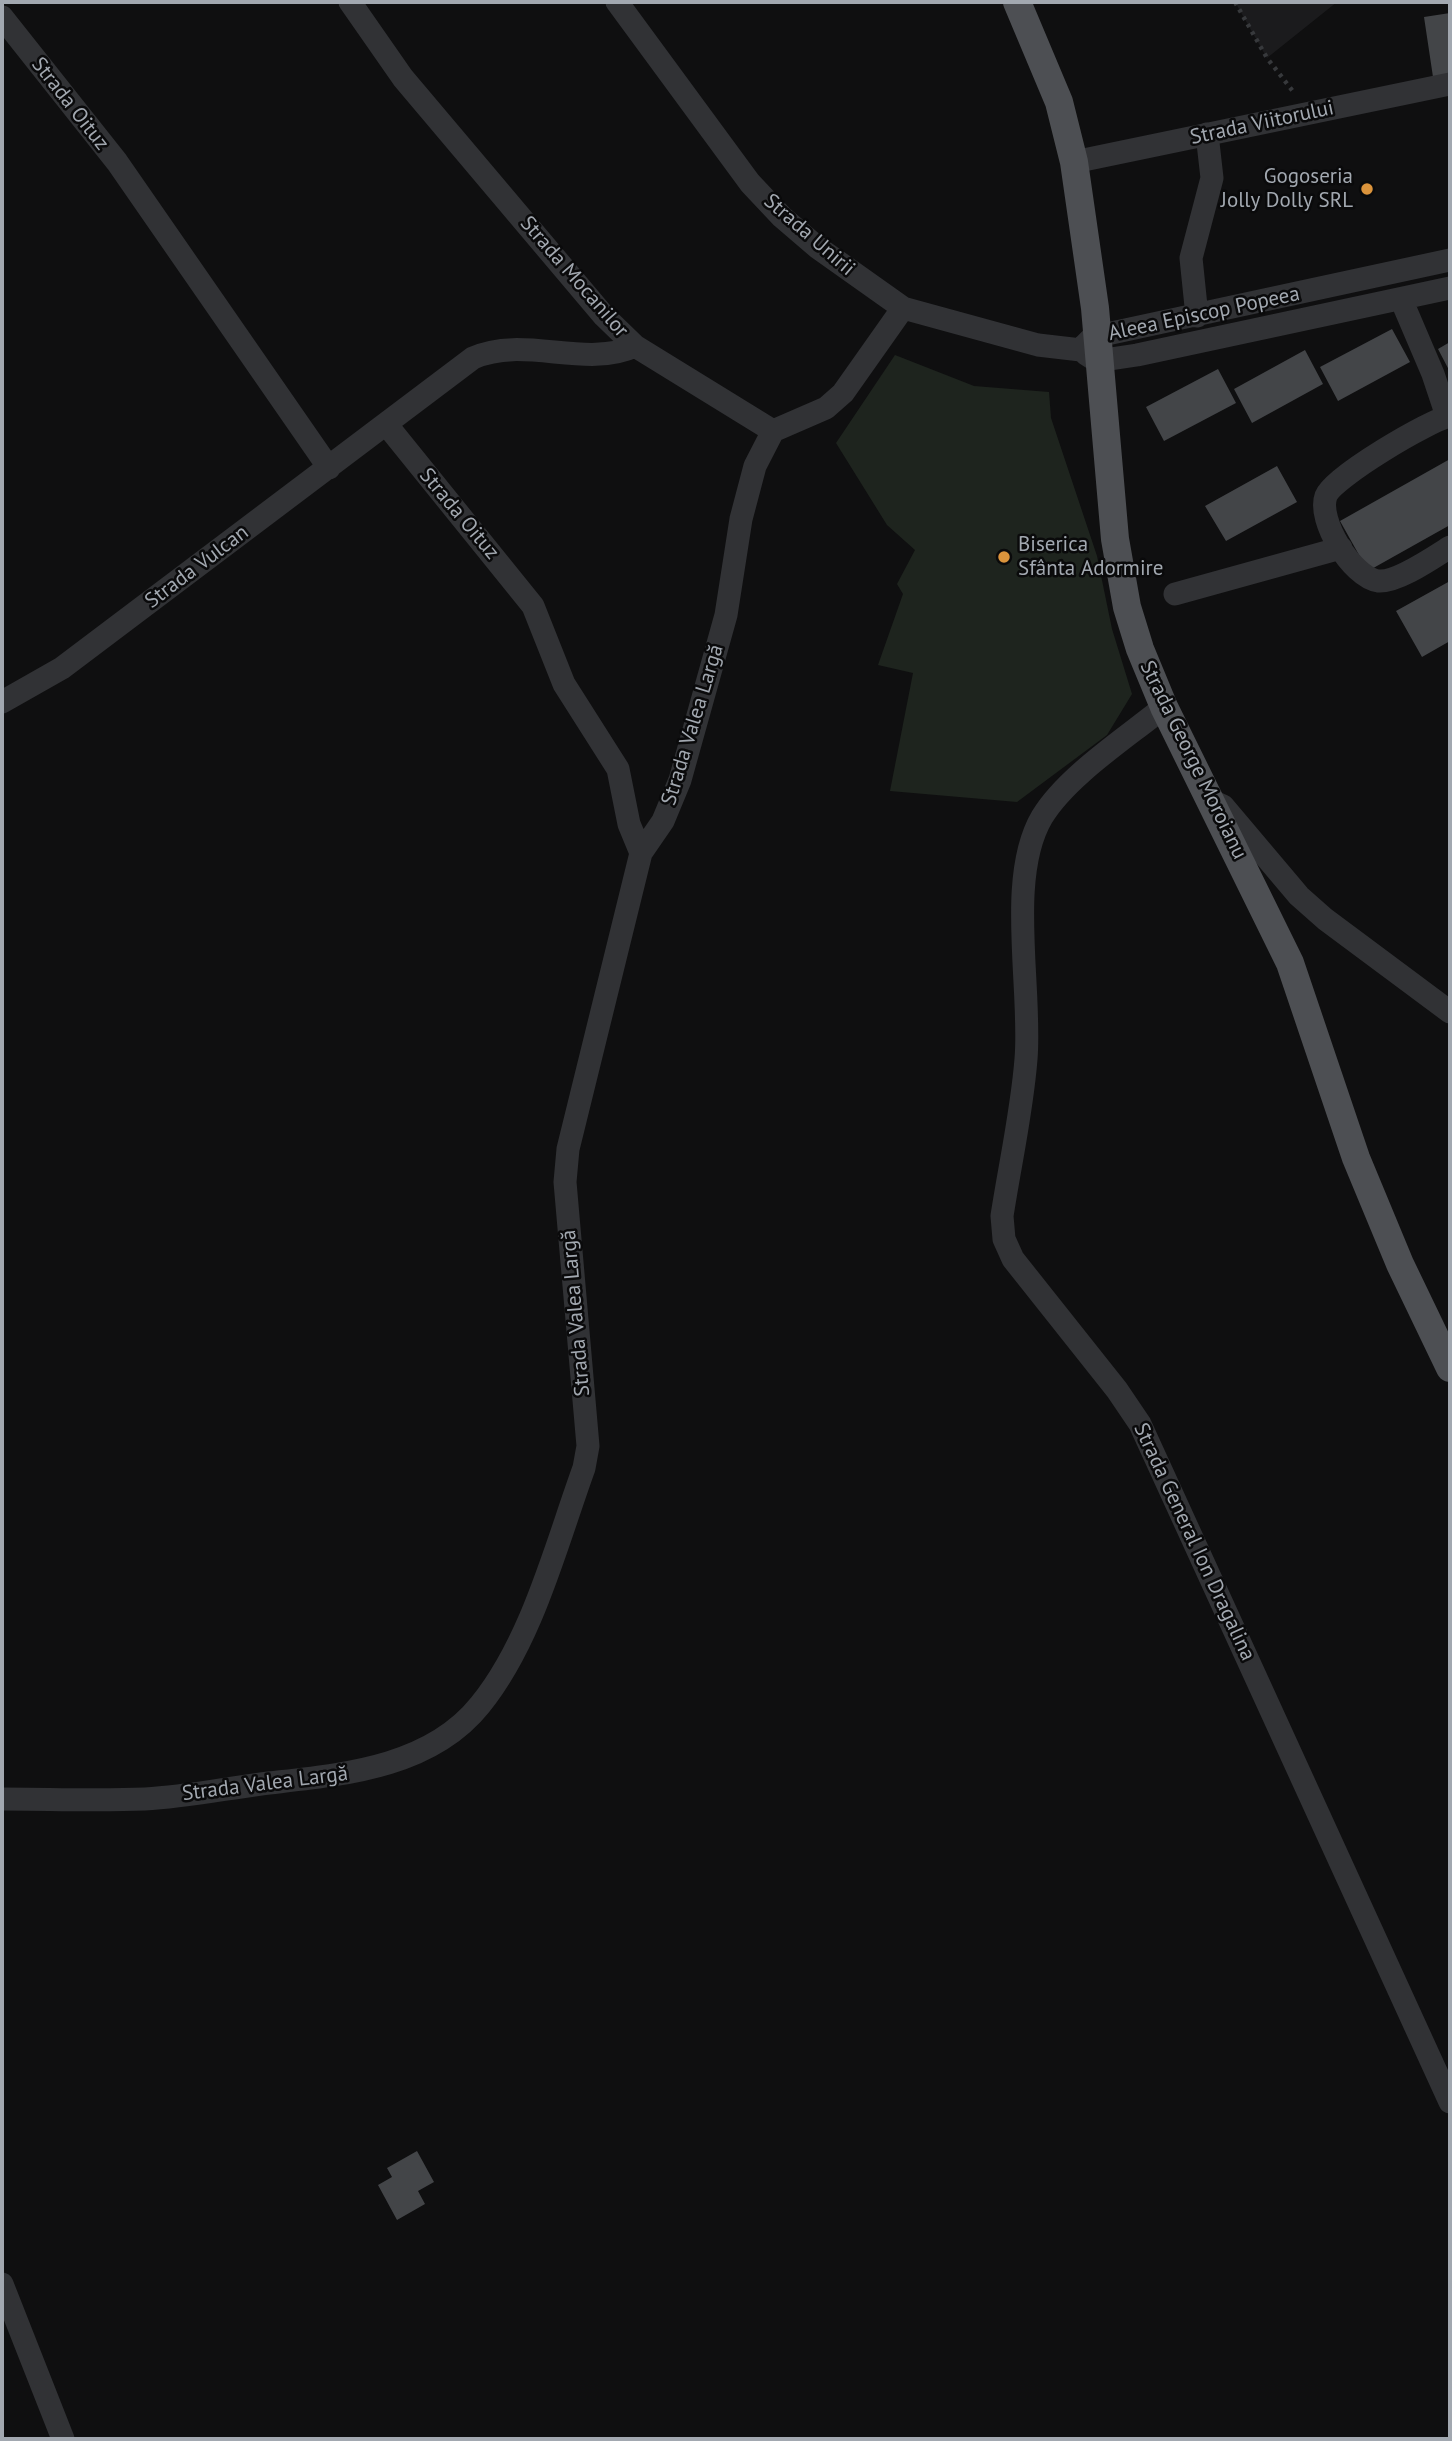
<!DOCTYPE html>
<meta charset="utf-8">
<style>
body{margin:0}
#map{position:relative;width:1452px;height:2441px;overflow:hidden;background:#0f0f10;font-family:"PT Sans",sans-serif}
canvas{display:block}
.frame{position:absolute;inset:0;border:4px solid #a2a8b0;pointer-events:none}
</style>
<div id="map">
<canvas width="1452" height="2441"></canvas>
<div class="frame"></div>
</div>
<script>
const ctx = document.querySelector('canvas').getContext('2d');
ctx.lineJoin = 'round';
function fillPath(path, color) {
  ctx.fillStyle = color;
  ctx.fill(path, 'evenodd');
}
function trace(path, color, width, dash) {
  ctx.strokeStyle = color;
  ctx.lineWidth = width;
  ctx.lineCap = dash ? 'butt' : 'round';
  ctx.setLineDash(dash || []);
  ctx.stroke(path);
}
function write(font, color, halo, rows, align = 'center') {
  ctx.font = font + ' "PT Sans",sans-serif';
  ctx.lineWidth = 5;
  ctx.setLineDash([]);
  ctx.textBaseline = 'middle';
  ctx.strokeStyle = halo;
  ctx.fillStyle = color;
  for (const [text, x, y, turn = 0] of rows) {
    ctx.save();
    ctx.translate(x, y);
    ctx.rotate((+turn || 0) * Math.PI / 180);
    ctx.textAlign = isNaN(turn) ? turn : align;
    if (halo) ctx.strokeText(text, 0, 0);
    ctx.fillText(text, 0, 0);
    ctx.restore();
  }
}
const built = new Path2D(`
 M 1235,2 L 1337,2 L 1267,58 Z`);
const green = new Path2D(`
 M 895,355 L 974,386 L 1049,392 L 1051,418 L 1097,556 L 1112,629 L 1132,694 L 1107,735 L 1017,802 L 890,791 L 913,673 L 878,665 L 903,594 L 897,584 L 915,550 L 887,525 L 836,443 Z`);
const building = new Path2D(`
 M 1450,13 L 1450,74 L 1433,77 L 1424,17 Z
 M 1392,329 L 1410,362 L 1338,401 L 1320,367 Z
 M 1450,342 L 1450,372 L 1438,349 Z
 M 1305,350 L 1323,384 L 1252,423 L 1234,389 Z
 M 1218,369 L 1236,403 L 1164,441 L 1146,407 Z
 M 1450,459 L 1450,525 L 1368,571 L 1340,521 Z
 M 1277,466 L 1297,502 L 1226,541 L 1205,506 Z
 M 1450,581 L 1450,641 L 1422,657 L 1396,611 Z
 M 417,2151 L 434,2182 L 418,2191 L 425,2204 L 397,2220 L 378,2185 L 392,2177 L 387,2168 Z`);
const path = new Path2D(`
 M 1235,2 L 1267,58 L 1295,94`);
const minor = new Path2D(`
 M 350,2 L 403,78 L 604,316 L 635,346 L 773,431
 M 617,2 L 750,183 L 782,217 L 817,247 L 903,308 L 1038,345 L 1081,350
 M 2,17 L 117,162 L 329,468
 M 1074,162 L 1450,84
 M 1401,299 L 1433,374 L 1447,416
 M 1197,316 L 1191,258 L 1212,178 L 1207,134
 M 1085,345 L 1093,337 L 1450,260
 M 1086,354 L 1097,361 L 1137,355 L 1450,288
 M 1450,416 C 1430,420 1333,477 1326,496 C 1317,520 1352,577 1378,581 C 1397,583 1434,557 1450,547
 M 386,424 L 533,606 L 564,684 L 618,769 L 629,824 L 641,853
 M 773,431 L 826,408 L 843,393 L 903,308
 M 1175,594 L 1341,548
 M 2,702 L 62,668 L 473,358 C 524,335 585,369 635,346
 M 1164,707 C 1126,738 1067,776 1042,817 C 1006,878 1032,989 1026,1059 C 1022,1111 1010,1164 1002,1216 L 1004,1239 L 1013,1259 L 1117,1390 L 1140,1424 L 1450,2102
 M 1214,802 L 1223,806 L 1299,896 L 1325,919 L 1450,1012
 M 2,1799 C 49,1799 98,1801 145,1799 C 184,1797 223,1789 261,1784 C 336,1775 428,1770 480,1705 C 532,1641 556,1545 584,1468 L 588,1446 L 565,1182 L 568,1149 L 641,853 L 663,821 L 680,780 L 726,615 L 741,519 L 755,466 L 773,431
 M 2,2284 L 63,2439`);
const major = new Path2D(`
 M 1017,2 L 1059,102 L 1074,162 L 1095,308 L 1115,539 L 1127,607 L 1140,649 L 1164,707 L 1290,963 L 1356,1158 L 1400,1264 L 1450,1368`);
const markers = [
 [1367,189,7,"#db943c"],
 [1004,557,7,"#db943c"]
];
const streetNames = [
 ["Strada Oituz",70,104,52],
 ["Strada Viitorului",1262,123,-12],
 ["Strada Unirii",809,235,41],
 ["Strada Mocanilor",574,277,49],
 ["Aleea Episcop Popeea",1204,314,-12],
 ["Strada Oituz",459,514,50],
 ["Strada Vulcan",197,567,-37],
 ["Strada Valea Largă",693,725,-73],
 ["Strada George Moroianu",1193,760,64],
 ["Strada Valea Largă",576,1313,-95],
 ["Strada General Ion Dragalina",1194,1542,65],
 ["Strada Valea Largă",265,1784,-7]
];
const poiNames = [
 ["Gogoseria",1353,177],
 ["Jolly Dolly SRL",1353,201],
 ["Biserica",1018,545,"left"],
 ["Sfânta Adormire",1018,569,"left"]
];
fillPath(built, '#1b1b1d');
fillPath(green, '#1e241e');
fillPath(building, '#434548');
trace(path, '#37393c', 4.5, [3.5, 5]);
trace(minor, '#313235', 23);
trace(major, '#4d4f53', 28);
for (const [x, y, r, color] of markers) {
  const dot = new Path2D();
  dot.arc(x, y, r, 0, 2 * Math.PI);
  ctx.fillStyle = color;
  ctx.fill(dot);
  trace(dot, '#0a0a0b', 2.5);
}
write('21px', '#a2a8b0', '#0a0a0b', streetNames);
write('21px', '#a2a8b0', '#0a0a0b', poiNames, 'right');
</script>
